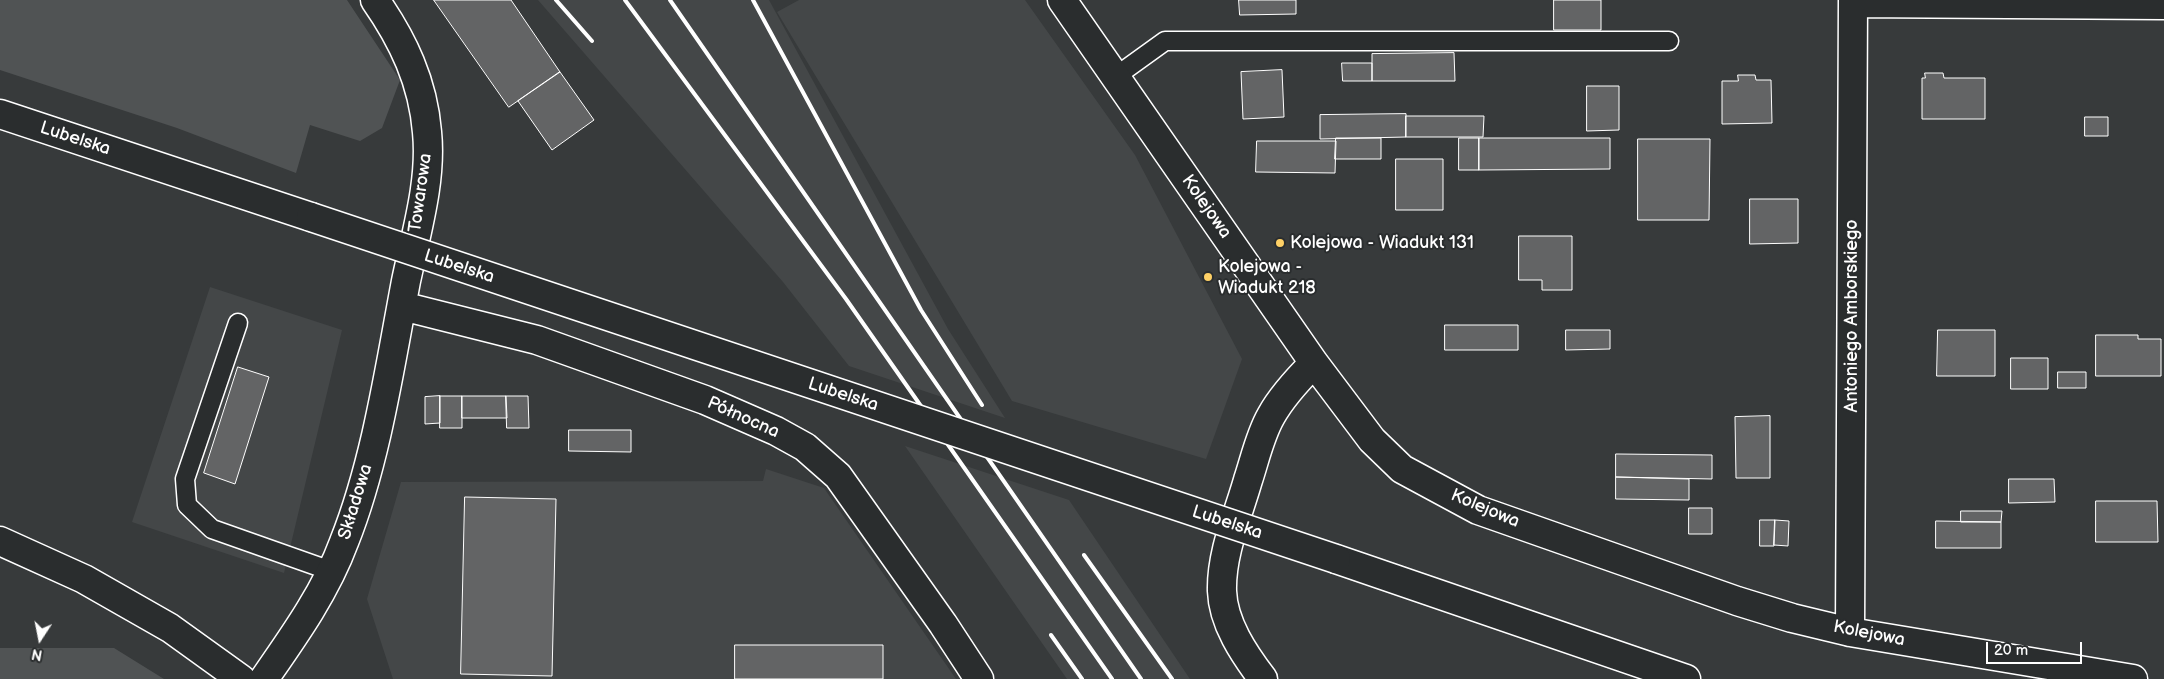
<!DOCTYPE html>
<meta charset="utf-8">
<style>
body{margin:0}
#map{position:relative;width:2164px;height:679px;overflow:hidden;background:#373a3b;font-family:"Balsamiq Sans",sans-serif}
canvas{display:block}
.north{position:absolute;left:15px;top:614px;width:50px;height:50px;-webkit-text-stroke:4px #2a2d2e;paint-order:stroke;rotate:191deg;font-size:14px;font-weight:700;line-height:20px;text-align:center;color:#fff}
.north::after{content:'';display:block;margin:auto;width:18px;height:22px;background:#fff;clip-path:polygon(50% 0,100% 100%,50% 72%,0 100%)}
.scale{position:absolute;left:1986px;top:642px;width:96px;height:22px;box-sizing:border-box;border:2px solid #fff;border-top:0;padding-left:6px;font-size:15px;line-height:18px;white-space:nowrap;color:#fff;-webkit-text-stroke:4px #2a2d2e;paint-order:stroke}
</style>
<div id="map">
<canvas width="2164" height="679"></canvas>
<div class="north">N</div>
<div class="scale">20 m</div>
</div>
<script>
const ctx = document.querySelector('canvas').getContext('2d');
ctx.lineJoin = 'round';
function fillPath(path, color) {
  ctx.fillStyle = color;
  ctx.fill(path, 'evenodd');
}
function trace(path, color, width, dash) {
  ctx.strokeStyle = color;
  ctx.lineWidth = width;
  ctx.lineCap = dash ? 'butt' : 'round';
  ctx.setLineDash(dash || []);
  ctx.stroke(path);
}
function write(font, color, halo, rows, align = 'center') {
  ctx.font = font + ' "Balsamiq Sans",sans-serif';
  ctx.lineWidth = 4;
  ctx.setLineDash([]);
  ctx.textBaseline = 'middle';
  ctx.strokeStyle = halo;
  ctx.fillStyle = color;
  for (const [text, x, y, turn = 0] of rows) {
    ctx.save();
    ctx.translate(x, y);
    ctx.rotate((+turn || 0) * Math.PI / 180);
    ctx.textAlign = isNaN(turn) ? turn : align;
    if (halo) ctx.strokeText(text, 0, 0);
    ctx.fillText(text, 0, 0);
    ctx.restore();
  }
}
const built = new Path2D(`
 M 538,0 L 769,0 L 948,329 L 1005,418 L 849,366 L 783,282 Z
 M 799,0 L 1025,0 L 1135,155 L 1242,359 L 1206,459 L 1012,401 L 777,12 Z
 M 210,287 L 342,330 L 284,573 L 132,522 Z
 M 905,446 L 1069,500 L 1190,679 L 1067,679 Z
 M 766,469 L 824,488 L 956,679 L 393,679 L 367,599 L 401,482 L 763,481 Z`);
const green = new Path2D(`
 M 0,0 L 347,0 L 400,80 L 382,128 L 360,141 L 310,125 L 296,173 L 177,128 L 0,70 Z
 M 0,648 L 114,648 L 164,679 L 0,679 Z`);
const building = new Path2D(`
 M 434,0 L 511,0 L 560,72 L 509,107 Z
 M 1239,0 L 1296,0 L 1296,14 L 1240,15 Z
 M 1554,0 L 1601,0 L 1601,30 L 1554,30 Z
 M 1454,53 L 1455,81 L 1372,81 L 1372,54 Z
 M 1342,63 L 1372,63 L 1372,81 L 1343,81 Z
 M 1282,70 L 1284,117 L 1243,119 L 1241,72 Z
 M 560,72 L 594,120 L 552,150 L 518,101 Z
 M 1925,73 L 1943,73 L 1944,78 L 1985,78 L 1985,119 L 1922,119 L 1922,78 L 1925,78 Z
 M 1738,75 L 1755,75 L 1756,80 L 1771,80 L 1772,123 L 1722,124 L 1722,81 L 1738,81 Z
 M 1587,86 L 1619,86 L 1619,130 L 1587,131 Z
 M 1406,114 L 1406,137 L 1320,139 L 1320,115 Z
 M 1406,116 L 1484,116 L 1483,137 L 1406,137 Z
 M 2085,117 L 2108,117 L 2108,136 L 2085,136 Z
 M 1336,138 L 1381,138 L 1381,159 L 1335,159 Z
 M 1459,138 L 1479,138 L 1479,170 L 1459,170 Z
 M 1479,138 L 1610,138 L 1610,169 L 1479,170 Z
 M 1638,139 L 1710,139 L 1709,220 L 1638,220 Z
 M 1257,141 L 1336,141 L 1335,173 L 1256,172 Z
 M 1396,159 L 1443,159 L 1443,210 L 1396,210 Z
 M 1750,199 L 1798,199 L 1798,243 L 1750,244 Z
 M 1519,236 L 1572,236 L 1572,290 L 1542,290 L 1542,280 L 1519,280 Z
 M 1445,325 L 1518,325 L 1518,350 L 1445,350 Z
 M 1566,330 L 1610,330 L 1610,349 L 1566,350 Z
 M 1938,330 L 1995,330 L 1995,376 L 1937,376 Z
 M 2096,335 L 2138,335 L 2138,339 L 2161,339 L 2161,376 L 2096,376 Z
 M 2011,358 L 2048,358 L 2048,389 L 2011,389 Z
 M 238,367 L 269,377 L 235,484 L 204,473 Z
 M 2058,372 L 2086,372 L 2086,388 L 2058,388 Z
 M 440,396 L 440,423 L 425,424 L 425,397 Z
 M 440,396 L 462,396 L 462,428 L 440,428 Z
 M 462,396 L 506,396 L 507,418 L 462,418 Z
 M 506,396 L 528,396 L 529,428 L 507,428 Z
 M 1770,416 L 1770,478 L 1736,478 L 1735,417 Z
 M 569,430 L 631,430 L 631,452 L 569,451 Z
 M 1616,454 L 1712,455 L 1712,479 L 1616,477 Z
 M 1616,477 L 1689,479 L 1689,500 L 1616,499 Z
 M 2009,479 L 2054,479 L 2055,502 L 2009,503 Z
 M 465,497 L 556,499 L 552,676 L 461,674 Z
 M 2096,501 L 2157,501 L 2158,542 L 2096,542 Z
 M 1689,508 L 1712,508 L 1712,534 L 1689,534 Z
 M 1961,511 L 2002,511 L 2001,522 L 1961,522 Z
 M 1760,520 L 1775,520 L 1774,546 L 1760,546 Z
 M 1775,520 L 1789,521 L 1788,546 L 1774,545 Z
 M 1936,521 L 2001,522 L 2001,548 L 1936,548 Z
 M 735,645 L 883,645 L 883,679 L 735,679 Z`);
const lane = new Path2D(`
 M 1115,77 L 1165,41 L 1669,41
 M 238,323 L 185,479 L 187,505 L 212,529 L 331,571`);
const street = new Path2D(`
 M 1062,0 L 1314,363 L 1372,440 L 1402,469 L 1478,510 L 1737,601 L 1792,618 L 1850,632 L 2133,679
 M 1853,3 L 2164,5
 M 402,306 L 537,340 L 705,400 L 776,431 L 805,447 L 838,476 L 943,624 L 979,679
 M 0,541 L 84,579 L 170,628 L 241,679
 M 1850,632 L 1853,0
 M 264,679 C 294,636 326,591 344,542 C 376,462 390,366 406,281 C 416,233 432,181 427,132 C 423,82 403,40 375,0
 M 1263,679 C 1244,654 1223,623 1222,591 C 1221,553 1238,515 1248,480 C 1255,459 1260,435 1271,416 C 1282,396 1298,379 1314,363`);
const secondary = new Path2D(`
 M 0,114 L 311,217
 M 1336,559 L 1686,679`);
const rail = new Path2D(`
 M 556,0 L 592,41
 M 625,0 L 846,299 L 1112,679
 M 670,0 L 1141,679
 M 753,0 L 921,310 L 982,405
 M 1084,555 L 1172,679
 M 1051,635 L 1082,679`);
const secondaryBridge = new Path2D(`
 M 311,217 L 1336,559`);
const markers = [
 [1280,243,5,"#ffd166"],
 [1208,277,5,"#ffd166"]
];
const streetNames = [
 ["Lubelska",75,139,18],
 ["Towarowa",421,193,-82],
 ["Kolejowa",1206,207,55],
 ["Lubelska",459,267,18],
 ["Antoniego Amborskiego",1852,316,-90],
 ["Lubelska",843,395,18],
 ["Północna",743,418,24],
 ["Składowa",356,502,-73],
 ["Kolejowa",1485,509,23],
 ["Lubelska",1227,523,18],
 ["Kolejowa",1869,634,11]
];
const poiNames = [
 ["Kolejowa - Wiadukt 131",1290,243],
 ["Kolejowa -",1218,267],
 ["Wiadukt 218",1218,288]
];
fillPath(built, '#444748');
fillPath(green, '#505354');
fillPath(building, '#636465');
trace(building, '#fff', 1);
trace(lane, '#fff', 21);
trace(street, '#fff', 31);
trace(secondary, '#fff', 31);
trace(lane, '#2a2d2e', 18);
trace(street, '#2a2d2e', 28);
trace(secondary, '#2a2d2e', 28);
trace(rail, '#fff', 4);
trace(secondaryBridge, '#fff', 31, []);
trace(secondaryBridge, '#2a2d2e', 28);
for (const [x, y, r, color] of markers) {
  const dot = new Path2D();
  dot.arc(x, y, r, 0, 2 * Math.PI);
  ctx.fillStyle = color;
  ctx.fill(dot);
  trace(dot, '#2a2d2e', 2);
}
write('18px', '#fff', '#2a2d2e', streetNames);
write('18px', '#fff', '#2a2d2e', poiNames, 'left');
</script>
